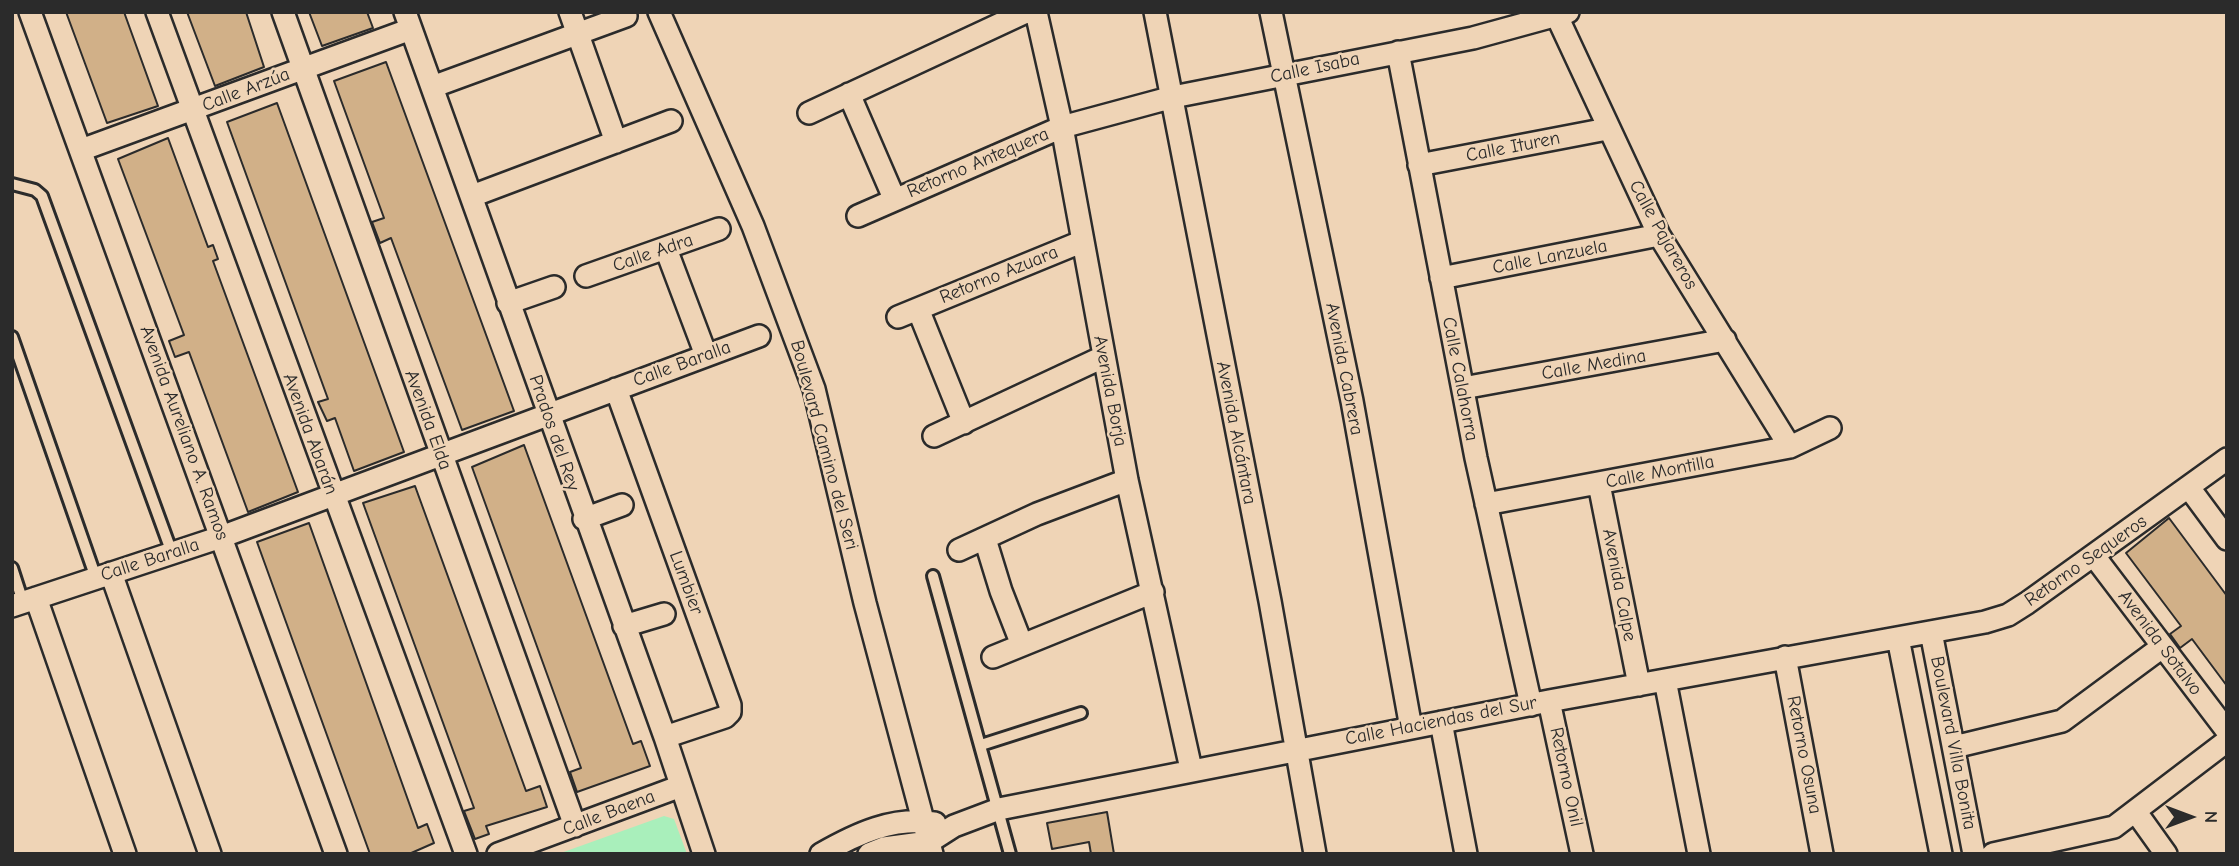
<!DOCTYPE html>
<meta charset="utf-8">
<style>
body{margin:0}
#map{position:relative;width:2239px;height:866px;overflow:hidden;background:#efd4b6;font-family:"Comic Neue",sans-serif}
canvas{display:block}
.frame{position:absolute;inset:0;border:14px solid #2b2b2b;pointer-events:none}
.north{position:absolute;left:2155px;top:782px;width:70px;height:70px;-webkit-text-stroke:5px #efd4b6;paint-order:stroke;rotate:90deg;font-size:19px;font-weight:700;line-height:28px;text-align:center;color:#2b2b2b}
.north::after{content:'';display:block;margin:auto;width:24px;height:32px;background:#2b2b2b;clip-path:polygon(50% 0,100% 100%,50% 72%,0 100%)}
</style>
<div id="map">
<canvas width="2239" height="866"></canvas>
<div class="frame"></div>
<div class="north">N</div>
</div>
<script>
const ctx = document.querySelector('canvas').getContext('2d');
ctx.lineJoin = 'round';
function fillPath(path, color) {
  ctx.fillStyle = color;
  ctx.fill(path, 'evenodd');
}
function trace(path, color, width, dash) {
  ctx.strokeStyle = color;
  ctx.lineWidth = width;
  ctx.lineCap = dash ? 'butt' : 'round';
  ctx.setLineDash(dash || []);
  ctx.stroke(path);
}
function write(font, color, halo, rows, align = 'center') {
  ctx.font = font + ' "Comic Neue",sans-serif';
  ctx.lineWidth = 5;
  ctx.setLineDash([]);
  ctx.textBaseline = 'middle';
  ctx.strokeStyle = halo;
  ctx.fillStyle = color;
  for (const [text, x, y, turn = 0] of rows) {
    ctx.save();
    ctx.translate(x, y);
    ctx.rotate((+turn || 0) * Math.PI / 180);
    ctx.textAlign = isNaN(turn) ? turn : align;
    if (halo) ctx.strokeText(text, 0, 0);
    ctx.fillText(text, 0, 0);
    ctx.restore();
  }
}
const green = new Path2D(`
 M 664,816 L 674,819 L 687,854 L 558,854 Z`);
const building = new Path2D(`
 M 66,12 L 124,12 L 158,106 L 107,123 Z
 M 187,12 L 246,12 L 264,67 L 215,86 Z
 M 309,12 L 367,12 L 373,28 L 322,46 Z
 M 386,62 L 514,411 L 462,430 L 391,238 L 380,243 L 372,222 L 384,218 L 334,81 Z
 M 277,103 L 404,452 L 354,471 L 335,418 L 327,421 L 318,402 L 328,399 L 227,122 Z
 M 168,138 L 208,247 L 213,245 L 218,259 L 213,261 L 298,492 L 248,512 L 189,352 L 175,357 L 169,341 L 184,335 L 118,159 Z
 M 524,445 L 633,744 L 641,741 L 650,766 L 577,792 L 570,772 L 581,768 L 472,467 Z
 M 415,486 L 526,791 L 540,786 L 547,807 L 486,826 L 489,834 L 475,839 L 464,811 L 474,808 L 363,503 Z
 M 2169,518 L 2227,596 L 2227,686 L 2192,639 L 2180,648 L 2170,634 L 2181,626 L 2126,553 Z
 M 309,523 L 418,828 L 427,824 L 434,843 L 409,854 L 370,854 L 257,542 Z
 M 1107,812 L 1114,854 L 1091,854 L 1089,842 L 1052,849 L 1047,823 Z`);
const lane = new Path2D(`
 M 12,184 L 35,190 L 42,196 L 172,553
 M 12,337 L 96,578
 M 12,568 L 23,602
 M 933,576 L 1010,854
 M 981,745 L 1081,713`);
const street = new Path2D(`
 M 30,12 L 336,854
 M 157,12 L 466,854
 M 283,12 L 575,826
 M 405,12 L 665,737 L 704,854
 M 570,12 L 616,142
 M 659,12 L 753,226 L 814,389 L 865,603 L 932,854
 M 1036,12 L 1062,127 L 1127,480 L 1191,769
 M 1155,12 L 1270,601 L 1315,854
 M 1271,12 L 1352,401 L 1411,728
 M 1555,12 L 1659,235 L 1790,447
 M 1398,52 L 1476,458 L 1531,705
 M 432,87 L 626,16
 M 849,94 L 894,198
 M 809,113 L 1026,12
 M 81,150 L 411,29
 M 1419,165 L 1607,129
 M 472,196 L 671,121
 M 858,216 L 1062,127 L 1173,97 L 1473,38 L 1568,12
 M 666,249 L 706,355
 M 586,276 L 719,229
 M 1441,278 L 1659,235
 M 508,303 L 554,287
 M 918,309 L 964,423
 M 898,317 L 1081,242
 M 1463,388 L 1725,340
 M 616,389 L 730,705 L 730,712 L 725,717 L 665,737
 M 934,436 L 1103,357
 M 1599,484 L 1639,685
 M 2190,489 L 2227,539
 M 1486,504 L 1790,447 L 1830,428
 M 584,519 L 622,505
 M 985,539 L 1001,591 L 1022,645
 M 959,550 L 1037,514 L 1127,480
 M 2094,556 L 2227,731
 M 111,573 L 210,854
 M 36,598 L 125,854
 M 12,606 L 221,537 L 759,336
 M 624,626 L 664,614
 M 1931,632 L 1974,854
 M 1898,638 L 1941,854
 M 993,657 L 1153,592
 M 1785,657 L 1822,854
 M 1665,680 L 1699,854
 M 1549,701 L 1582,854
 M 1441,722 L 1466,854
 M 1954,747 L 2062,721 L 2162,647
 M 2136,812 L 2166,854
 M 498,854 L 681,786
 M 821,854 C 856,834 894,816 935,823
 M 869,854 L 884,848 L 929,842 L 954,826 L 999,809 L 1549,701 L 1985,622 L 2008,615 L 2027,603 L 2227,459
 M 1993,854 L 2114,827 L 2227,741`);
const streetNames = [
 ["Calle Isaba",1315,68,-12],
 ["Calle Arzúa",246,90,-21],
 ["Calle Ituren",1513,147,-11],
 ["Retorno Antequera",978,163,-23],
 ["Calle Pajareros",1663,235,61],
 ["Calle Adra",653,253,-19],
 ["Calle Lanzuela",1550,257,-11],
 ["Retorno Azuara",999,275,-22],
 ["Calle Baralla",682,364,-20],
 ["Calle Medina",1594,365,-10],
 ["Avenida Cabrera",1344,369,79],
 ["Calle Calahorra",1460,379,79],
 ["Avenida Borja",1110,391,79],
 ["Avenida Elda",428,420,70],
 ["Avenida Aureliano A. Ramos",184,433,70],
 ["Prados del Rey",554,433,71],
 ["Avenida Alcántara",1236,433,79],
 ["Avenida Abarán",310,434,70],
 ["Boulevard Camino del Seri",824,445,75],
 ["Calle Montilla",1660,472,-11],
 ["Calle Baralla",150,560,-18],
 ["Retorno Sequeros",2086,561,-35],
 ["Lumbier",686,583,70],
 ["Avenida Calpe",1619,585,79],
 ["Avenida Sotalvo",2160,643,53],
 ["Calle Haciendas del Sur",1441,721,-11],
 ["Boulevard Villa Bonita",1953,743,79],
 ["Retorno Osuna",1804,755,79],
 ["Retorno Onil",1566,777,78],
 ["Calle Baena",609,813,-21]
];
fillPath(green, '#a9efbb');
fillPath(building, '#d1b088');
trace(building, '#2b2b2b', 2);
trace(lane, '#2b2b2b', 16);
trace(street, '#2b2b2b', 26);
trace(lane, '#efd4b6', 10);
trace(street, '#efd4b6', 21);
write('19px', '#2b2b2b', '#efd4b6', streetNames);
</script>
